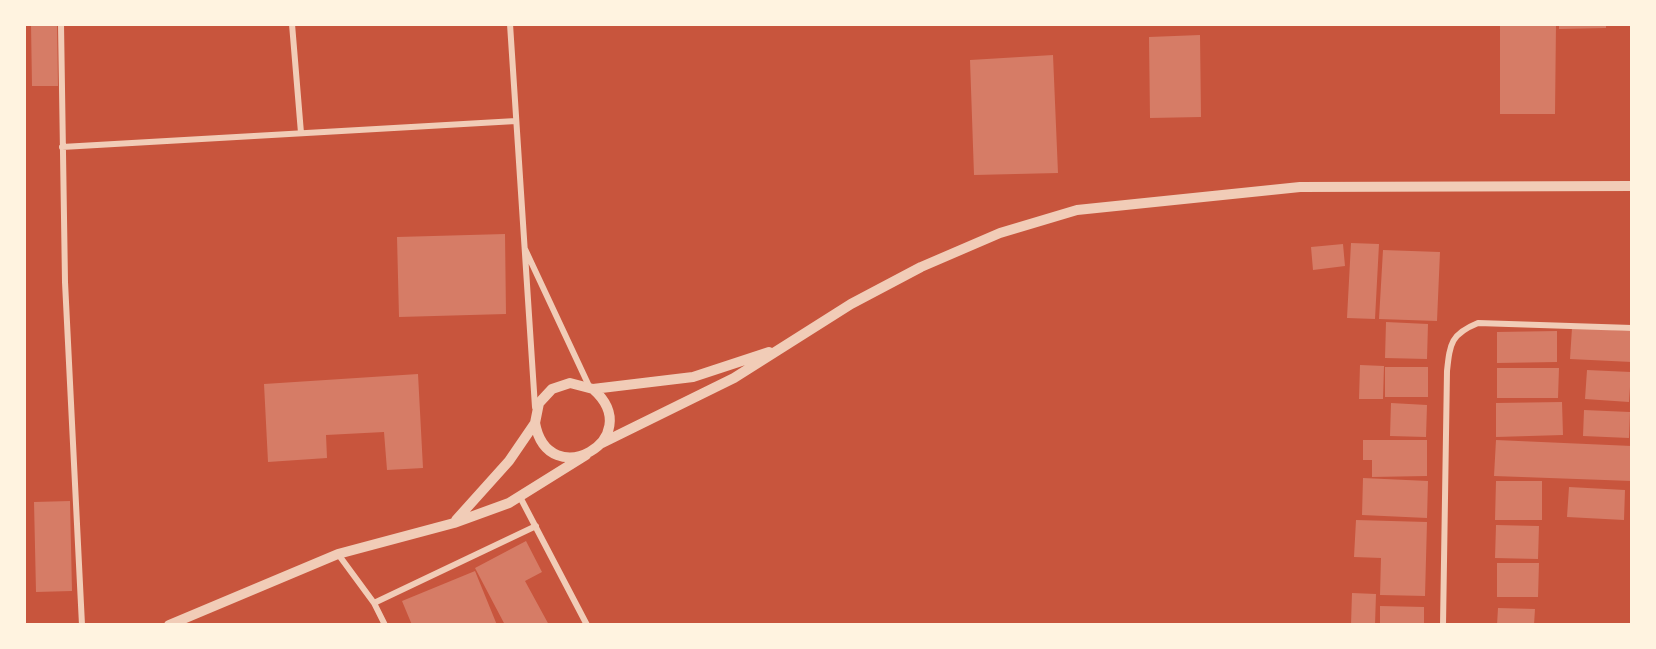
<!DOCTYPE html>
<style>
body{margin:0}
#map{position:relative;width:1656px;height:649px;overflow:hidden;background:#c8553d;font-family:Karla,sans-serif}
canvas{display:block}
.frame{position:absolute;inset:0;border:26px solid #fff3e0;pointer-events:none}
</style>
<div id="map">
<canvas width="1656" height="649"></canvas>
<div class="frame"></div>
</div>
<script>
const ctx = document.querySelector('canvas').getContext('2d');
ctx.lineJoin = 'round';
function fillPath(path, color) {
  ctx.fillStyle = color;
  ctx.fill(path, 'evenodd');
}
function trace(path, color, width, dash) {
  ctx.strokeStyle = color;
  ctx.lineWidth = width;
  ctx.lineCap = dash ? 'butt' : 'round';
  ctx.setLineDash(dash || []);
  ctx.stroke(path);
}
const building = new Path2D(`
 M 31,24 L 57,24 L 58,86 L 32,86 Z
 M 1500,24 L 1556,24 L 1555,114 L 1500,114 Z
 M 1559,24 L 1606,24 L 1606,28 L 1559,29 Z
 M 1200,35 L 1201,117 L 1150,118 L 1149,37 Z
 M 1053,55 L 1058,173 L 974,175 L 970,60 Z
 M 505,234 L 506,314 L 399,317 L 397,237 Z
 M 1351,243 L 1379,244 L 1375,319 L 1347,318 Z
 M 1343,244 L 1345,266 L 1313,270 L 1311,247 Z
 M 1383,250 L 1440,252 L 1437,321 L 1379,319 Z
 M 1386,322 L 1428,324 L 1427,359 L 1385,358 Z
 M 1572,328 L 1632,331 L 1632,362 L 1570,359 Z
 M 1557,331 L 1557,362 L 1497,363 L 1497,332 Z
 M 1360,365 L 1384,366 L 1383,399 L 1359,399 Z
 M 1385,367 L 1428,367 L 1428,397 L 1385,397 Z
 M 1497,368 L 1559,368 L 1558,398 L 1497,398 Z
 M 1587,370 L 1631,372 L 1629,402 L 1585,399 Z
 M 418,374 L 423,468 L 387,470 L 384,432 L 326,435 L 327,458 L 268,462 L 264,384 Z
 M 1562,402 L 1563,435 L 1496,437 L 1496,403 Z
 M 1391,403 L 1427,405 L 1426,437 L 1390,436 Z
 M 1584,410 L 1630,412 L 1629,438 L 1583,436 Z
 M 1363,440 L 1427,440 L 1427,476 L 1372,477 L 1372,460 L 1363,460 Z
 M 1496,440 L 1632,446 L 1632,481 L 1494,476 Z
 M 1363,478 L 1428,481 L 1427,518 L 1362,515 Z
 M 1496,481 L 1542,481 L 1542,520 L 1495,520 Z
 M 1569,487 L 1625,490 L 1624,520 L 1567,517 Z
 M 70,501 L 72,591 L 36,592 L 34,502 Z
 M 1356,520 L 1427,522 L 1425,596 L 1380,595 L 1381,558 L 1354,557 Z
 M 1496,525 L 1539,526 L 1538,559 L 1495,558 Z
 M 526,541 L 542,572 L 525,581 L 549,625 L 505,625 L 475,568 Z
 M 1497,563 L 1539,563 L 1538,597 L 1497,597 Z
 M 475,571 L 497,625 L 412,625 L 402,601 Z
 M 1352,593 L 1376,594 L 1375,625 L 1351,625 Z
 M 1380,606 L 1424,607 L 1424,625 L 1380,625 Z
 M 1498,608 L 1535,609 L 1534,625 L 1497,625 Z`);
const minor = new Path2D(`
 M 61,24 L 65,282 L 82,625
 M 292,24 L 301,133
 M 510,24 L 535,407
 M 62,147 L 516,121
 M 525,249 L 589,386
 M 520,497 L 587,625
 M 338,554 L 374,603 L 385,625
 M 374,603 L 536,526
 M 1443,625 L 1447,371 C 1450,343 1451,334 1478,323 L 1632,328`);
const tertiary = new Path2D(`
 M 535,423 C 548,495 649,439 593,389
 M 602,443 L 734,378 L 851,304 L 921,267 L 1000,233 L 1077,210 L 1300,187 L 1632,186
 M 456,520 L 509,461 L 535,423 L 539,403 L 552,389 L 570,383 L 593,389 L 693,377 L 769,352
 M 169,625 L 338,554 L 454,523 L 509,503 L 586,455`);
fillPath(building, '#d67c66');
trace(minor, '#f1ccb7', 6);
trace(tertiary, '#f1ccb7', 10);
</script>
